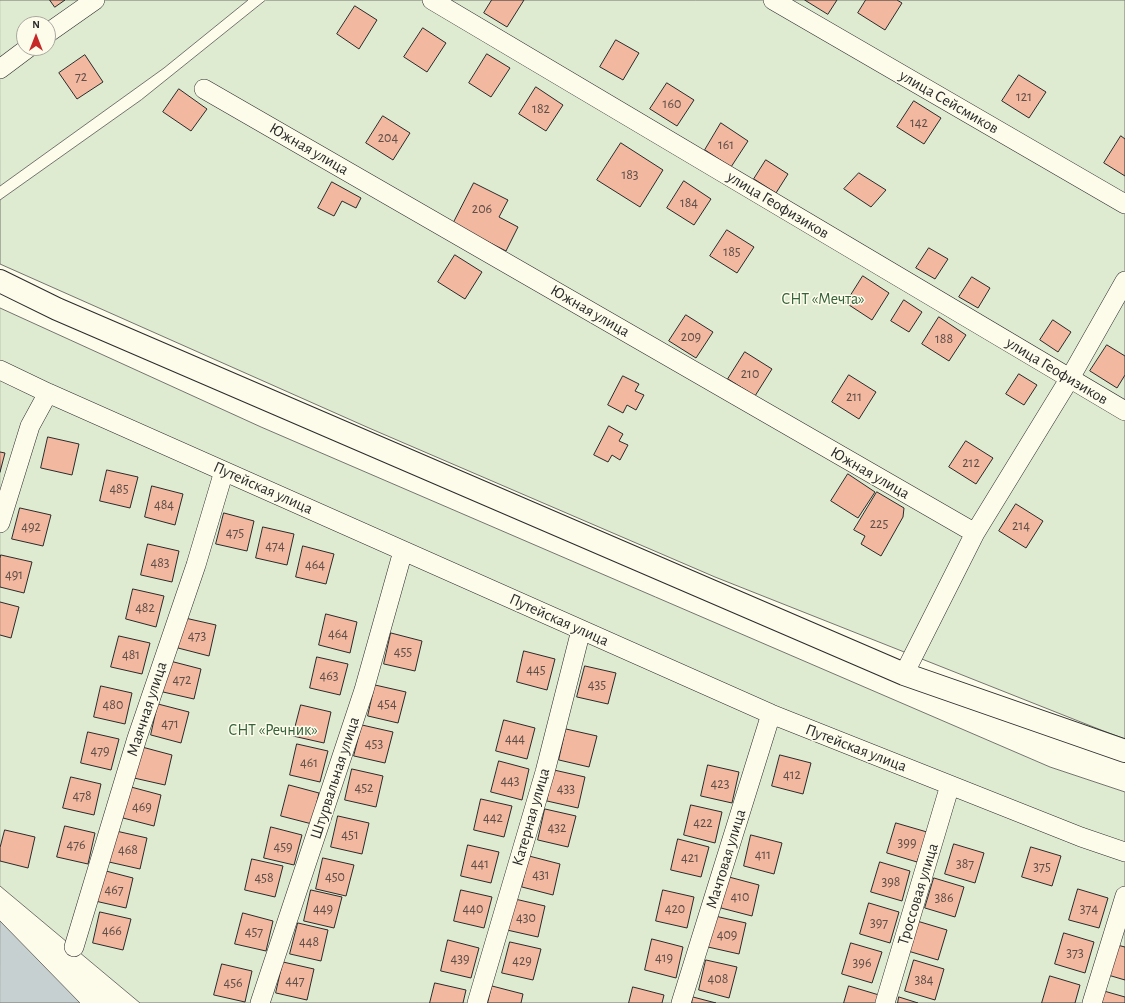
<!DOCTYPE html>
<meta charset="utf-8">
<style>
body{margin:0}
#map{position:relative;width:1125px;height:1003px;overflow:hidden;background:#fdfbea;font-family:"Alegreya Sans",sans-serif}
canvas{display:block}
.north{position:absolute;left:16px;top:16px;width:40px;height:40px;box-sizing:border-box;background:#fdfbea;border:1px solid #a9a89e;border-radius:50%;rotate:0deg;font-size:11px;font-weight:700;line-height:16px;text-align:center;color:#2b2b2b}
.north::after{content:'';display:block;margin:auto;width:14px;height:18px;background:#c62828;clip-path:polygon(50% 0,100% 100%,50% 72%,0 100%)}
</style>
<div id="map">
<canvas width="1125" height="1003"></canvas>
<div class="north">N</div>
</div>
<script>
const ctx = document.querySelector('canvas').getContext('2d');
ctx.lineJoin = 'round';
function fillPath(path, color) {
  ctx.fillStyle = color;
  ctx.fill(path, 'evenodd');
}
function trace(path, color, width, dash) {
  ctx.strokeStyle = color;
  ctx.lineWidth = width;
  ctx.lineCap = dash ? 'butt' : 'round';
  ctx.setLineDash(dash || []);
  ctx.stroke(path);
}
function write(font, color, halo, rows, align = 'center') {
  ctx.font = font + ' "Alegreya Sans",sans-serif';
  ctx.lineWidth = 3;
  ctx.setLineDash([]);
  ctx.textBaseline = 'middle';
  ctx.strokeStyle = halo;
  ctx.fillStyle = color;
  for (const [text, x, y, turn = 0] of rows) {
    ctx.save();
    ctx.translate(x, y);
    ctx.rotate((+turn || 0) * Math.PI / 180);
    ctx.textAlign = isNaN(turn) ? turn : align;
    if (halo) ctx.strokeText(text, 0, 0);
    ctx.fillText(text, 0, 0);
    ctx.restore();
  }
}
const green = new Path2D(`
 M 0,0 L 248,0 L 164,68 L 0,186 ZM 24,24 L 48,24 L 48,48 L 24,48 Z
 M 266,0 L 1125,0 L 1125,739 L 1101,730 L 715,577 L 369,428 L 0,264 L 0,200 L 141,100 Z
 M 0,308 L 261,427 L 1050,767 L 1125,792 L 1125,1003 L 140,1003 L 0,886 Z`);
const water = new Path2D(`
 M 0,921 L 80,1003 L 0,1003 Z`);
const building = new Path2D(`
 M 50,0 L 65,0 L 55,7 Z
 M 492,0 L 524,0 L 507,27 L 484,13 Z
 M 805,0 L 837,0 L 828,14 Z
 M 866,0 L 897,0 L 902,3 L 885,30 L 858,13 Z
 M 355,6 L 377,20 L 359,49 L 337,34 Z
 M 423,28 L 446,43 L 427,72 L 404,57 Z
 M 616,40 L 639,53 L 623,80 L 600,67 Z
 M 487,54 L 510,68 L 491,97 L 469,83 Z
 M 85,55 L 103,82 L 77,99 L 59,73 Z
 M 1019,75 L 1046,92 L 1029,118 L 1002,101 Z
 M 667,83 L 694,100 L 677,126 L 650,109 Z
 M 536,87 L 563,105 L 546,131 L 519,114 Z
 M 179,89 L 207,109 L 191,131 L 163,112 Z
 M 914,101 L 941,118 L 924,144 L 897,127 Z
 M 383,116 L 410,133 L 393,160 L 366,143 Z
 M 721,123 L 748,141 L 731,167 L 705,150 Z
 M 1121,136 L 1125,139 L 1125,176 L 1104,163 Z
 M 621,143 L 663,170 L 640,207 L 597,180 Z
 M 766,160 L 788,174 L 776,193 L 754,179 Z
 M 859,173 L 886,190 L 871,207 L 844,189 Z
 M 684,181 L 711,199 L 694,225 L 667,208 Z
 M 332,182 L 361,198 L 356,208 L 342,201 L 334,216 L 318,208 Z
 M 474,183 L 508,200 L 499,217 L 518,227 L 506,251 L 453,224 Z
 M 727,230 L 754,247 L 737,273 L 710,256 Z
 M 929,248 L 948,259 L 935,279 L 916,268 Z
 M 455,255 L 482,272 L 465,299 L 438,282 Z
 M 863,276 L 889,293 L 872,320 L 846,303 Z
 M 972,277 L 990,288 L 978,308 L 959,297 Z
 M 904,300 L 922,312 L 909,332 L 891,321 Z
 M 686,315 L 713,332 L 696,358 L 669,341 Z
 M 939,317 L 966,335 L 949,361 L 922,344 Z
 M 1053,320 L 1071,332 L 1058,352 L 1040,340 Z
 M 1107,345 L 1125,356 L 1125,375 L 1117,388 L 1090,371 Z
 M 745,352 L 772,369 L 755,396 L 728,379 Z
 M 1019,374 L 1037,385 L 1024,405 L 1006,394 Z
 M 849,375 L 876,392 L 859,419 L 832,402 Z
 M 623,376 L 639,384 L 635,391 L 644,395 L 636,410 L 627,405 L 623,413 L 608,405 Z
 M 609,426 L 623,434 L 619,441 L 628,445 L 620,460 L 612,455 L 608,462 L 594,455 Z
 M 48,437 L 79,444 L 72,475 L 41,468 Z
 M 966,441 L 993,458 L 976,484 L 949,467 Z
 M 0,452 L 5,453 L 0,472 Z
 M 107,470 L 138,477 L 130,508 L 100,501 Z
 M 848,474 L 875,492 L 858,518 L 831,501 Z
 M 152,486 L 183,494 L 175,525 L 145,517 Z
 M 877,492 L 904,508 L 903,517 L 881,556 L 861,544 L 865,536 L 854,530 Z
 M 1016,504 L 1043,521 L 1026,548 L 999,531 Z
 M 20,508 L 51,515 L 43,546 L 12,539 Z
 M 224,513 L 254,521 L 247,551 L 216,544 Z
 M 263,527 L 294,534 L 287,565 L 256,558 Z
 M 148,544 L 179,551 L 172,582 L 141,575 Z
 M 303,546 L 334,554 L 326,584 L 296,577 Z
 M 1,555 L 32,562 L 24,593 L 0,587 L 0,559 Z
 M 133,589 L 164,596 L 156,627 L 126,619 Z
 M 0,602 L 19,607 L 11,638 L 0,635 Z
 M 326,614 L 357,622 L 350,653 L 319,645 Z
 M 185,618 L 216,625 L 209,656 L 178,648 Z
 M 391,633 L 422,641 L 415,671 L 384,664 Z
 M 119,636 L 150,643 L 142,674 L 111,667 Z
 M 524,651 L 555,659 L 547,690 L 517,682 Z
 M 317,657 L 348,664 L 340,695 L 310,688 Z
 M 170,661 L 201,669 L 194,699 L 163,692 Z
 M 585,666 L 616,673 L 608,704 L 577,697 Z
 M 375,685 L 406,692 L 398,723 L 368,716 Z
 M 101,686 L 132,693 L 125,724 L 94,717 Z
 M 158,704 L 189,712 L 181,743 L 151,735 Z
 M 301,705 L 331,712 L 324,743 L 293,736 Z
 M 504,720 L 535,728 L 527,759 L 496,751 Z
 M 362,725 L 393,732 L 385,763 L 354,756 Z
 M 566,729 L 597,736 L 589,767 L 559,760 Z
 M 88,732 L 119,739 L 111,770 L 81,763 Z
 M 297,744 L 328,751 L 320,782 L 290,775 Z
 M 142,747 L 172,755 L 165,785 L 134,778 Z
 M 780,755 L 811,763 L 803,794 L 772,786 Z
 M 499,761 L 529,769 L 522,800 L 491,792 Z
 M 708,765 L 739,772 L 732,803 L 701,796 Z
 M 352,769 L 383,776 L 376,807 L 345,800 Z
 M 554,770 L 585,777 L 578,808 L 547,801 Z
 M 71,777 L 101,784 L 94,815 L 63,808 Z
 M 289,785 L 319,793 L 312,824 L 281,816 Z
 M 131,787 L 161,795 L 154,826 L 123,818 Z
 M 481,799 L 512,806 L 504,837 L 474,830 Z
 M 691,805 L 722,812 L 715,843 L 684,835 Z
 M 545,809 L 576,816 L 568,847 L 538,840 Z
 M 338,816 L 369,823 L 362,854 L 331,847 Z
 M 896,823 L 927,832 L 917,862 L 887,853 Z
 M 65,826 L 95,833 L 88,864 L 57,857 Z
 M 271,827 L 302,835 L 294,865 L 264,858 Z
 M 5,830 L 35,837 L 28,868 L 0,861 L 0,848 Z
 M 116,831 L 147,838 L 140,869 L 109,862 Z
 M 751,835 L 782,843 L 774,874 L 744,866 Z
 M 678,839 L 709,847 L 701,877 L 671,870 Z
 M 954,844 L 984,853 L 975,883 L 945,874 Z
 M 468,845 L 499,852 L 491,883 L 461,876 Z
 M 1031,847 L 1061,856 L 1052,886 L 1022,877 Z
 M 529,856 L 560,864 L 553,895 L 522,887 Z
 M 323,858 L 354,865 L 346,896 L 316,889 Z
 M 252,859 L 283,866 L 275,897 L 245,890 Z
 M 880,862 L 910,871 L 902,901 L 871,892 Z
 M 102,870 L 133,878 L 126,908 L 95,901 Z
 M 729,877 L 759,885 L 752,916 L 721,908 Z
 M 934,878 L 964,887 L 955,917 L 925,908 Z
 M 1078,889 L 1108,898 L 1099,928 L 1069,920 Z
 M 311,890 L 342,897 L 334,928 L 304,921 Z
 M 461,890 L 492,897 L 484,928 L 454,921 Z
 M 663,890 L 694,897 L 687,928 L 656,921 Z
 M 515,899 L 545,906 L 538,937 L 507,930 Z
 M 869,903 L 899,912 L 890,943 L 860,934 Z
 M 100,912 L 131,919 L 123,950 L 93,943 Z
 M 243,913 L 273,921 L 266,951 L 235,944 Z
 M 715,916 L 746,923 L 739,954 L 708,947 Z
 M 917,921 L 947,930 L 938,960 L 908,951 Z
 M 298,923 L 328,930 L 321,961 L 290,954 Z
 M 1064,933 L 1094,942 L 1085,973 L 1055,964 Z
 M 652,939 L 683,947 L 676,978 L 645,970 Z
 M 448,940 L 479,948 L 471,978 L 441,971 Z
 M 510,942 L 541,949 L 533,980 L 502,973 Z
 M 851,943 L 882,952 L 872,983 L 842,974 Z
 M 1117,945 L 1125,947 L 1125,980 L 1108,975 Z
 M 706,960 L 737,967 L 729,998 L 699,990 Z
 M 914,960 L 944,969 L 935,1000 L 905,991 Z
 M 283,962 L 314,969 L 307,1000 L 276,993 Z
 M 222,964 L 252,971 L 245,1002 L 214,995 Z
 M 1050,976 L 1080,985 L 1075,1003 L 1042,1003 Z
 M 435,983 L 466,990 L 463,1003 L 430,1003 Z
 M 492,986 L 523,994 L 521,1003 L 488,1003 Z
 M 849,986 L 879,995 L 877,1003 L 844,1003 Z
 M 633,987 L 664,995 L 662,1003 L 629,1003 Z
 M 1104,991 L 1125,997 L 1125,1003 L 1100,1003 Z
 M 693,997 L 716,1003 L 692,1003 Z
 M 899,997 L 918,1003 L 898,1003 Z`);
const minor = new Path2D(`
 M 432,0 L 1125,411
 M 773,0 L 1125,204
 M 48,33 L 95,0
 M 0,69 L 28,48
 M 204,89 L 975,533
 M 0,370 L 48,393 L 771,714 L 1081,837 L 1125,852
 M 0,523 L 30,426 L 48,393
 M 904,674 L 975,533 L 1070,378 L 1125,281
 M 74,947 L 137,738 L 196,565 L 224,471
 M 260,1003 L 364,690 L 403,551
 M 477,1003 L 545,772 L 581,630
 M 681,1003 L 771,714
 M 885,1003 L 950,785
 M 1092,1003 L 1125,896`);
const tertiary = new Path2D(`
 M 0,281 L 57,309 L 904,674 L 1125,751`);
const numberNames = [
 ["72",81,77],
 ["121",1024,97],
 ["160",672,104],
 ["182",541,109],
 ["142",919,123],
 ["204",388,138],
 ["161",726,145],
 ["183",630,175],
 ["184",689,203],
 ["206",482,209],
 ["185",732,252],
 ["209",691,337],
 ["188",944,339],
 ["210",750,374],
 ["211",854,397],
 ["212",971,463],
 ["485",119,489],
 ["484",164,505],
 ["225",879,524],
 ["214",1021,526],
 ["492",31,527],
 ["475",235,533],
 ["474",275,546],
 ["483",160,563],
 ["464",315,565],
 ["491",14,575],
 ["482",145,608],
 ["464",338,634],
 ["473",197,636],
 ["455",403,652],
 ["481",131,655],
 ["445",536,670],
 ["463",329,676],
 ["472",182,680],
 ["435",597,685],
 ["454",387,704],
 ["480",113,705],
 ["471",170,724],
 ["444",515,739],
 ["453",374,744],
 ["479",100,751],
 ["461",309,763],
 ["412",792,775],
 ["443",510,781],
 ["423",720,784],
 ["452",364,788],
 ["433",566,789],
 ["478",82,796],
 ["469",142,807],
 ["442",493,818],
 ["422",703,823],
 ["432",557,828],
 ["451",350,835],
 ["399",907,843],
 ["476",76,845],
 ["459",283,847],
 ["468",128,850],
 ["411",763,855],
 ["421",690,858],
 ["441",480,864],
 ["387",965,864],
 ["375",1042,867],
 ["431",541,875],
 ["450",335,877],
 ["458",264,878],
 ["398",891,882],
 ["467",114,890],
 ["410",740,897],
 ["386",944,898],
 ["449",323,909],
 ["440",473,909],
 ["420",675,909],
 ["374",1089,909],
 ["430",526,918],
 ["397",879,923],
 ["466",112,931],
 ["457",254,932],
 ["409",727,935],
 ["448",309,942],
 ["373",1075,953],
 ["419",664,958],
 ["439",460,959],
 ["429",522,961],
 ["396",862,963],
 ["408",718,979],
 ["384",924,980],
 ["447",295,981],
 ["456",233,983]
];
const streetNames = [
 ["улица Сейсмиков",949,102,30],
 ["Южная улица",309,149,30],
 ["улица Геофизиков",778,205,31],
 ["Южная улица",590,311,30],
 ["улица Геофизиков",1057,371,31],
 ["Южная улица",870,473,30],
 ["Путейская улица",263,488,24],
 ["Путейская улица",559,620,24],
 ["Маячная улица",147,709,-72],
 ["Путейская улица",856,748,21],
 ["Штурвальная улица",335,778,-72],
 ["Катерная улица",531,817,-74],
 ["Мачтовая улица",726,859,-73],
 ["Троссовая улица",918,894,-73]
];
const parkNames = [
 ["СНТ «Мечта»",823,299],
 ["СНТ «Речник»",273,730]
];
fillPath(green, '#deebd1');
trace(green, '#74746e', 1);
fillPath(water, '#c7d0d0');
trace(water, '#74746e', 1);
fillPath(building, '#f2b8a0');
trace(building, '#2b2b2b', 1);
trace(minor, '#2b2b2b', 20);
trace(tertiary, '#2b2b2b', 24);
trace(minor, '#fdfbea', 19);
trace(tertiary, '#fdfbea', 22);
write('14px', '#5d4e48', null, numberNames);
write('16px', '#2b2b2b', '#fdfbea', streetNames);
write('16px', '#34623c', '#fdfbea', parkNames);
</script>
